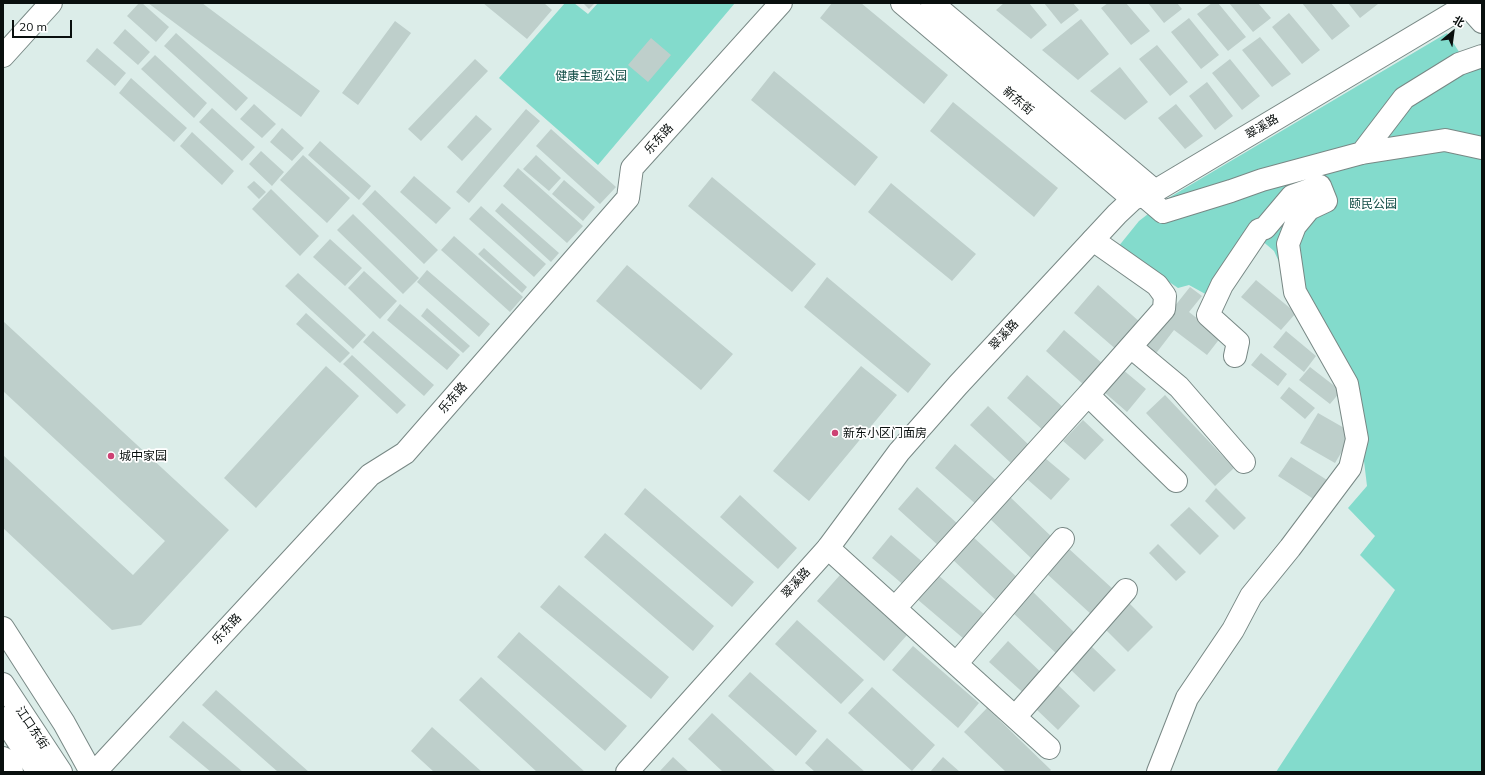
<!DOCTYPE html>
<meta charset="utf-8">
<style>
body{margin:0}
#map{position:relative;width:1485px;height:775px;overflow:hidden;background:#dcede9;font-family:Mulish,"Noto Sans SC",sans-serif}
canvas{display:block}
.frame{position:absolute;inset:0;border:4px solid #090f0e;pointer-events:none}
.north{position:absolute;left:1433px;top:12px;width:40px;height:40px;-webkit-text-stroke:3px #fff;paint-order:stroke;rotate:29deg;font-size:11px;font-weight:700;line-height:16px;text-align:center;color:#090f0e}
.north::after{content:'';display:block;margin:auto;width:14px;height:18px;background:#090f0e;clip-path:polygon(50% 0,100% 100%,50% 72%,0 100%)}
.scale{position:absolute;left:12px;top:20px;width:60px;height:18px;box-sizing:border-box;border:2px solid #090f0e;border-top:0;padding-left:5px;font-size:12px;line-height:14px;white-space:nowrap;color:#090f0e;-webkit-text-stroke:3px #fff;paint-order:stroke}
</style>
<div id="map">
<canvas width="1485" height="775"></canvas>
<div class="frame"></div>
<div class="north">北</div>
<div class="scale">20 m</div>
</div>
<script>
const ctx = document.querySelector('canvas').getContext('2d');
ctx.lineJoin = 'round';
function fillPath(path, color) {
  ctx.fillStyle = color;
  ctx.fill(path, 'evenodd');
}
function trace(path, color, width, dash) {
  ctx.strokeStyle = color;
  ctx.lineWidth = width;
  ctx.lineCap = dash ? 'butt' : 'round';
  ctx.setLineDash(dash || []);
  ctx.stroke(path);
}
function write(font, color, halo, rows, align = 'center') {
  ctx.font = font + ' Mulish,"Noto Sans SC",sans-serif';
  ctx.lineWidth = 3.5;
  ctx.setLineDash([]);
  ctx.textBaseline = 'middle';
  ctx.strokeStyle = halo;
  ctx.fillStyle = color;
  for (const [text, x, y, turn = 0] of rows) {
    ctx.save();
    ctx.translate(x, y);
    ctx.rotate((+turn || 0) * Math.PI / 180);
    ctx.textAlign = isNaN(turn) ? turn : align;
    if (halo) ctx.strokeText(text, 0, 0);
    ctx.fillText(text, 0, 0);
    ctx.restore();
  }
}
const green = new Path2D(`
 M 565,3 L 574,3 L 588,14 L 598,3 L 735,3 L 598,165 L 499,78 Z
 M 1447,33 L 1468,66 L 1482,68 L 1482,772 L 1276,772 L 1395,590 L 1360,555 L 1375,536 L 1348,508 L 1367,486 L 1364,461 L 1352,421 L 1274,251 L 1253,233 L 1209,296 L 1189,285 L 1178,288 L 1118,247 L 1139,221 L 1170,197 Z`);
const building = new Path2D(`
 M 139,3 L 142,3 L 169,27 L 156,42 L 127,16 Z
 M 148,3 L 202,3 L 320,91 L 301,117 Z
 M 483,3 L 544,3 L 552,10 L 527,39 Z
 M 583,3 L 595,3 L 589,9 Z
 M 832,3 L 861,3 L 948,75 L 924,104 L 820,18 Z
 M 1004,3 L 1029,3 L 1047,25 L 1031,39 L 996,10 Z
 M 1044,3 L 1073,3 L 1079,10 L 1061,24 Z
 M 1108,3 L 1126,3 L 1150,31 L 1131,45 L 1101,8 Z
 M 1148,3 L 1177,3 L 1182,9 L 1164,23 Z
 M 1212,3 L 1218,3 L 1246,37 L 1228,51 L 1197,14 Z
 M 1229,3 L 1258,3 L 1271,18 L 1253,32 Z
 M 1302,3 L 1331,3 L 1350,26 L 1332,40 Z
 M 1348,3 L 1378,3 L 1378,4 L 1360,18 Z
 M 1289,13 L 1320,50 L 1302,64 L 1272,27 Z
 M 1189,18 L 1219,55 L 1201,69 L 1171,32 Z
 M 1081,19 L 1109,54 L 1078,80 L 1042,50 Z
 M 395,21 L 411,33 L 358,105 L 342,93 Z
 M 125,29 L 150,52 L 138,65 L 113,43 Z
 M 176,33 L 248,98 L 236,111 L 164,46 Z
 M 1260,37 L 1291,74 L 1272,87 L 1242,50 Z
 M 651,38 L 671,55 L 648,82 L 628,65 Z
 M 1157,45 L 1188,82 L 1170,96 L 1139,59 Z
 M 97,48 L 126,73 L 115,86 L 86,61 Z
 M 155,55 L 207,103 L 194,118 L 141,69 Z
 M 475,59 L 488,71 L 421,141 L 408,129 Z
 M 1230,59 L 1260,96 L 1242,110 L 1212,73 Z
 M 1120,67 L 1148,102 L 1125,120 L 1090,91 Z
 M 774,71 L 878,157 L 855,186 L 751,100 Z
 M 131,78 L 187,128 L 174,142 L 119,93 Z
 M 1207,82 L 1233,116 L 1215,130 L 1189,96 Z
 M 953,102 L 1058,188 L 1034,217 L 930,131 Z
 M 254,104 L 276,124 L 262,138 L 240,119 Z
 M 1176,104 L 1203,136 L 1185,149 L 1158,118 Z
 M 212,108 L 255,147 L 242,161 L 199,122 Z
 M 526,109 L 540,121 L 469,203 L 456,192 Z
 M 476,115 L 492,129 L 462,161 L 447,147 Z
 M 282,128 L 304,148 L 292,161 L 270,142 Z
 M 551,129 L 616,187 L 600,204 L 536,146 Z
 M 192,132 L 234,171 L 222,185 L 180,146 Z
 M 320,141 L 371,186 L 359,200 L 308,155 Z
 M 261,151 L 284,172 L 272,186 L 249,164 Z
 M 303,155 L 350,198 L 327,223 L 280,180 Z
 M 536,155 L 561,178 L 549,191 L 523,169 Z
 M 518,168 L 583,226 L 567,243 L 503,186 Z
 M 414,176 L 451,208 L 436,224 L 400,192 Z
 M 712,177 L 816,264 L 792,292 L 688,206 Z
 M 564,180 L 595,207 L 583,221 L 552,194 Z
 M 254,181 L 266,192 L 259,199 L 247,187 Z
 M 891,183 L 976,254 L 952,281 L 868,212 Z
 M 271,189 L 319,236 L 300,256 L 252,209 Z
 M 375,190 L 438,250 L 424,264 L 362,204 Z
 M 502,203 L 559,253 L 551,262 L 495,211 Z
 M 481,206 L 546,264 L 534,277 L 469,219 Z
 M 353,214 L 419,278 L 403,294 L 337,230 Z
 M 454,236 L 523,297 L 510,312 L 441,250 Z
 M 330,239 L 362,268 L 345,286 L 313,257 Z
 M 484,248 L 527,287 L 522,293 L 478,254 Z
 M 627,265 L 733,354 L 701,390 L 596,301 Z
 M 427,270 L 490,324 L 479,337 L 417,282 Z
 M 364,271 L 397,301 L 380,319 L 348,288 Z
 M 298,273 L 366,335 L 353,349 L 285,286 Z
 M 827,277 L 931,364 L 908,393 L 804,307 Z
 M 1256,280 L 1296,313 L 1281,330 L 1241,297 Z
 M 1098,285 L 1141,323 L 1118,351 L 1074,313 Z
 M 1190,287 L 1202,296 L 1189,312 L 1221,337 L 1207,355 L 1174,330 L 1154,356 L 1142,347 Z
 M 400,304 L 460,355 L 447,370 L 387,320 Z
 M 427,308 L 470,346 L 463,353 L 421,316 Z
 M 306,313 L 350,353 L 340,363 L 296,324 Z
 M 3,321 L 229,530 L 141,625 L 112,630 L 3,528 L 3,455 L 133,575 L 165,541 L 3,391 Z
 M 1064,330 L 1103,364 L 1084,385 L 1046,351 Z
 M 373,331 L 434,385 L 424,396 L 363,342 Z
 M 1286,331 L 1316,356 L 1304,372 L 1273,347 Z
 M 1261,353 L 1287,374 L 1278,386 L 1251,365 Z
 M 352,355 L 406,405 L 397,414 L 343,364 Z
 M 326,366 L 359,396 L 256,508 L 224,478 Z
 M 861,366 L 897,395 L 809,501 L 773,471 Z
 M 1310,367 L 1341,391 L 1330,404 L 1299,380 Z
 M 1122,369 L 1146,389 L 1127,412 L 1104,392 Z
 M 1027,375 L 1065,409 L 1045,432 L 1007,398 Z
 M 1289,387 L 1315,408 L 1305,419 L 1280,398 Z
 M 1165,395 L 1234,468 L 1215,486 L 1146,413 Z
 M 988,406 L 1030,446 L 1012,464 L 970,425 Z
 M 1318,413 L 1353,433 L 1335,463 L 1300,443 Z
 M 1083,420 L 1104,440 L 1085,460 L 1063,441 Z
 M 955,444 L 999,483 L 978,506 L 935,468 Z
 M 1291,457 L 1327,480 L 1315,500 L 1278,476 Z
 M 1045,458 L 1070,479 L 1051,500 L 1027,479 Z
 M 917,487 L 959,525 L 940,547 L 898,509 Z
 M 645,488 L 754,582 L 732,607 L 624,514 Z
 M 1216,488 L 1246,518 L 1234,530 L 1205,501 Z
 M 740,495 L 797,548 L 778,569 L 720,517 Z
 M 1008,495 L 1054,539 L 1033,560 L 987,516 Z
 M 1189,507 L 1219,536 L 1200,555 L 1170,525 Z
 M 605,533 L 714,626 L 693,651 L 584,557 Z
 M 891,535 L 925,564 L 906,587 L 872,558 Z
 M 972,536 L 1020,580 L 999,603 L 951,558 Z
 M 1158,544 L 1186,572 L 1176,581 L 1149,553 Z
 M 1068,548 L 1114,590 L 1092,615 L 1046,573 Z
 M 840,575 L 907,635 L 884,661 L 817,601 Z
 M 938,575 L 985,615 L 964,639 L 917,599 Z
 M 559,585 L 669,677 L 651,699 L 540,607 Z
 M 1032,591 L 1078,636 L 1059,656 L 1012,612 Z
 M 1128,602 L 1153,627 L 1128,652 L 1103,627 Z
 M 797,620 L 864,680 L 841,704 L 775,644 Z
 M 519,632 L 627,726 L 605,751 L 497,657 Z
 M 1008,641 L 1047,678 L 1029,698 L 989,662 Z
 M 913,646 L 979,703 L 958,728 L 892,670 Z
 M 1091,646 L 1116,670 L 1094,692 L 1069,668 Z
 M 750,672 L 817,731 L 796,756 L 728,696 Z
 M 481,677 L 585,772 L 537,772 L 459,700 Z
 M 1058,685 L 1080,706 L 1058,730 L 1036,709 Z
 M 872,687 L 935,745 L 912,771 L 848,713 Z
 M 216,690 L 309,772 L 278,772 L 202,705 Z
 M 987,708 L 1051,770 L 1049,772 L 1006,772 L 964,732 Z
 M 712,713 L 776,772 L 723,772 L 688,739 Z
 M 183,721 L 243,772 L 211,772 L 169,737 Z
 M 432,727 L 482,772 L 434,772 L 411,751 Z
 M 827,738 L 865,772 L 815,772 L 805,763 Z
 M 673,757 L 689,772 L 659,772 Z
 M 943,757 L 960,772 L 930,772 Z`);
const street = new Path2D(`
 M 1465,3 L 1482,22
 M 1362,153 L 1404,98 L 1459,64 L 1482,56
 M 1143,195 L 1163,212 L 1231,191 L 1262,180 L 1362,153 L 1445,140 L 1482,148
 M 1093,240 L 1157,285 L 1165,296 L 1164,309 L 1088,395 L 1176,481
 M 1131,347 L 1179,387 L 1244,462
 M 828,548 L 1049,748
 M 895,608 L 1088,395
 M 956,664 L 1063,539
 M 1015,717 L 1126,590
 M 1158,772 L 1187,698 L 1233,630 L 1251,596 L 1290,548 L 1350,468 L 1357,439 L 1347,384 L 1295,292 L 1288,244 L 1295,226 L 1309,209 L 1326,201 L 1320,186 L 1292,196 L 1265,228 L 1259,230 L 1222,285 L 1208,315 L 1238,342 L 1235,356`);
const secondary = new Path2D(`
 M 902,3 L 1133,199
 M 932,3 L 1155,191
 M 3,56 L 51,3
 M 3,628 L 64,723 L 91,772
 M 3,684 L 61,772
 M 3,718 L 38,772
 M 3,758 L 12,772
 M 95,772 L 370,475 L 405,453 L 628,198 L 632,168 L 781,3
 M 627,772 L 828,548 L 899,452 L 958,385 L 1117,214 L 1133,199 L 1155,191 L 1470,3`);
const markers = [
 [835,433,4,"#cd4174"],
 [111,456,4,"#cd4174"]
];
const parkNames = [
 ["健康主题公园",591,76],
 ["颐民公园",1373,204]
];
const streetNames = [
 ["新东街",1018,101,40],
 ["翠溪路",1262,127,-31],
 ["乐东路",659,139,-48],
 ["翠溪路",1004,335,-47],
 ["乐东路",453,398,-49],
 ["翠溪路",796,583,-48],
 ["乐东路",227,629,-47],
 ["江口东街",32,728,56]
];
const poiNames = [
 ["新东小区门面房",843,433],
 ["城中家园",119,456]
];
fillPath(green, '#83dbcc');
fillPath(building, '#becfcb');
trace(street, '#788885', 24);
trace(secondary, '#788885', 24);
trace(street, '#fff', 22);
trace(secondary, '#fff', 22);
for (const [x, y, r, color] of markers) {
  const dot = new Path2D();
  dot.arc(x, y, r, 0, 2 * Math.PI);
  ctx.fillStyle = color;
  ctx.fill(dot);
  trace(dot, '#fff', 1.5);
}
write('12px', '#0e4a43', '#fff', parkNames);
write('12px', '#090f0e', '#fff', streetNames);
write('12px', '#090f0e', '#fff', poiNames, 'left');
</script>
